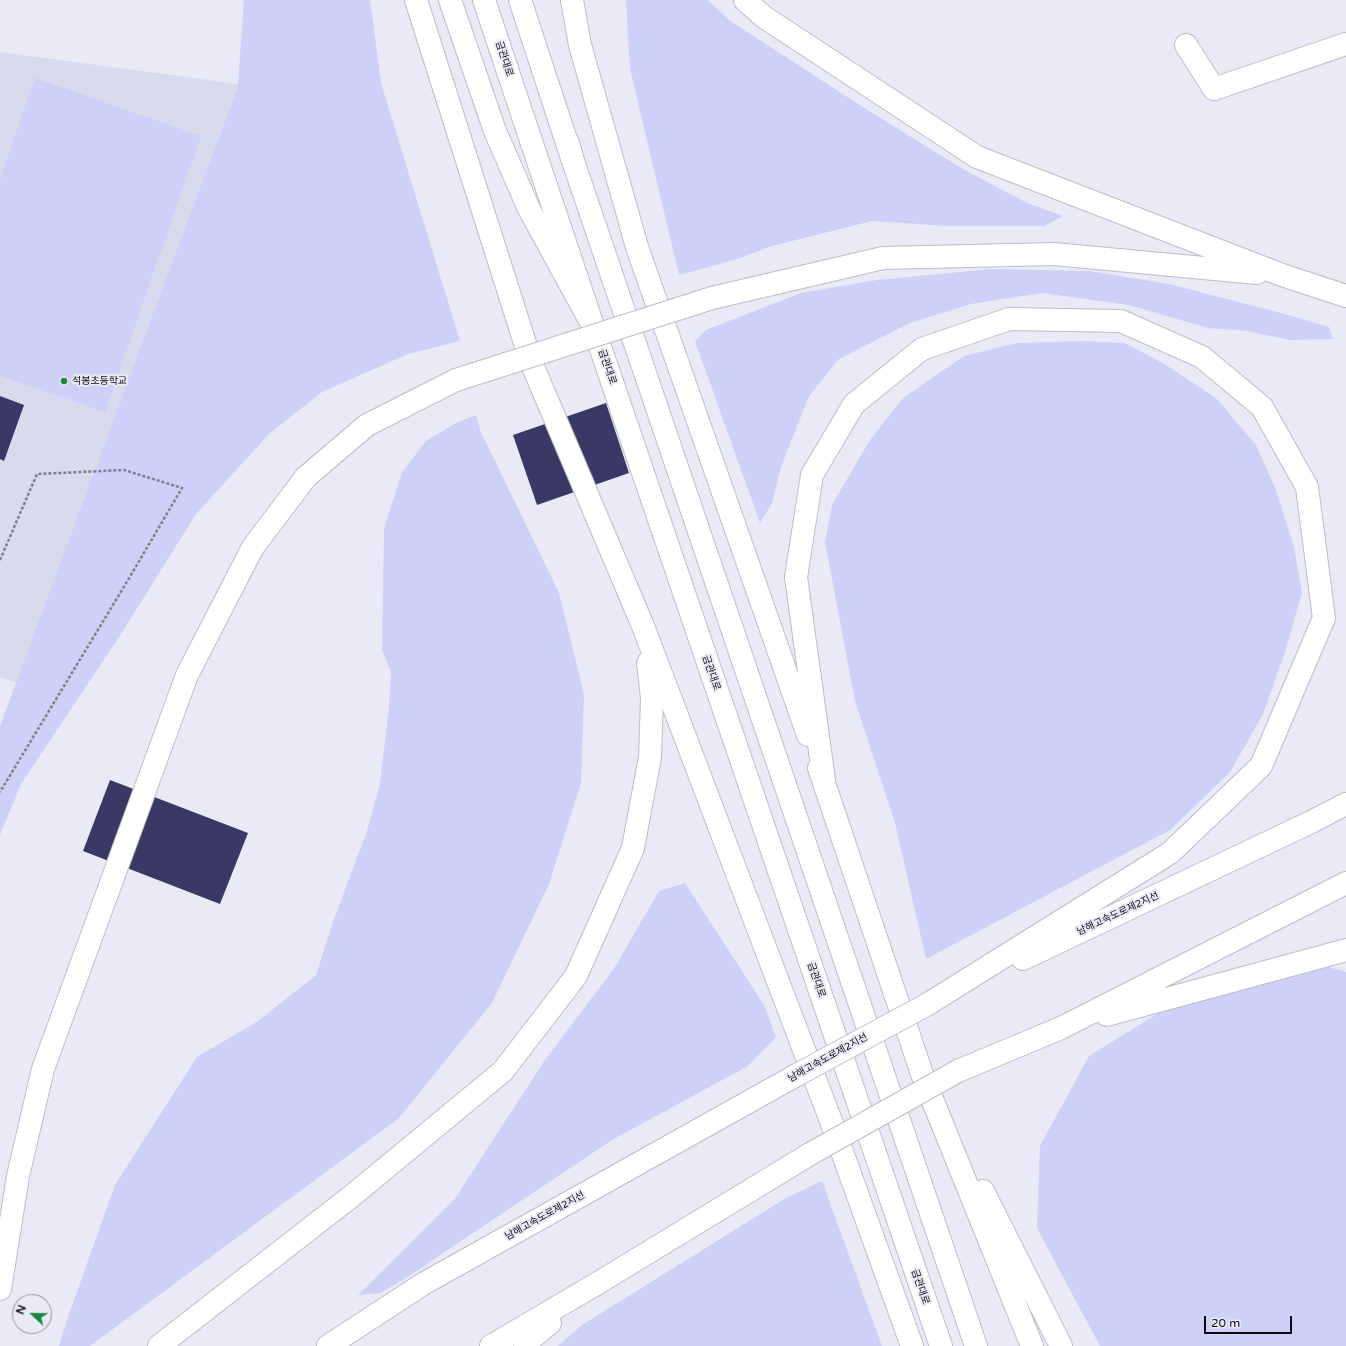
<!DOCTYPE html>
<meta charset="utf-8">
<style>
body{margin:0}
#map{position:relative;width:1346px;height:1346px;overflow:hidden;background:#e9eaf6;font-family:"Varela Round",sans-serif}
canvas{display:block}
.north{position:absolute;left:12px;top:1294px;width:40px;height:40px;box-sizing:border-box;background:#e9eaf6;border:1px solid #90919a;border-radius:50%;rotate:292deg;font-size:11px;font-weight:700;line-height:16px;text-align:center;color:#0b0b0f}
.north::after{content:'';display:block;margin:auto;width:14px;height:18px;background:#1b8840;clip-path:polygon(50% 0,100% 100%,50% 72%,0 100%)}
.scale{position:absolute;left:1204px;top:1316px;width:88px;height:18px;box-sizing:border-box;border:2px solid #0b0b0f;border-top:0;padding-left:5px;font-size:12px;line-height:14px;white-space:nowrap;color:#0b0b0f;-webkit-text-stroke:3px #e9eaf6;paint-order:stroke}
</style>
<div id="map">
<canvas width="1346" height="1346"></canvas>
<div class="north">N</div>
<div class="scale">20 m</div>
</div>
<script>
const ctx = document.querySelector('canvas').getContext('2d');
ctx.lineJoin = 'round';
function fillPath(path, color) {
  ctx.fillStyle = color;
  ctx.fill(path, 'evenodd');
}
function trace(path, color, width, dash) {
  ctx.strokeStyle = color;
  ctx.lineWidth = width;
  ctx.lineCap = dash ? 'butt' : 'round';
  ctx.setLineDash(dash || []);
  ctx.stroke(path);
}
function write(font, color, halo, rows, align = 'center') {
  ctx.font = font + ' "Varela Round","Noto Sans KR",sans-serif';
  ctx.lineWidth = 4;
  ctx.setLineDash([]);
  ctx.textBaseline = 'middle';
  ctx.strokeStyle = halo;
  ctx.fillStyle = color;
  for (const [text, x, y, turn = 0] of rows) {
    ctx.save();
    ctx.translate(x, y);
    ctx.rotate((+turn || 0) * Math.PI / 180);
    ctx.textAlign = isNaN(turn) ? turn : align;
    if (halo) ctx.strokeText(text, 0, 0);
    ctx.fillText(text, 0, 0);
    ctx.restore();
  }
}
const built = new Path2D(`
 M 0,52 L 238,84 L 17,683 L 0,677 Z`);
const green = new Path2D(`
 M 244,0 L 370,0 L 381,83 L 460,341 L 408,354 L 322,392 L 269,434 L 196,514 L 119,637 L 21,784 L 0,835 L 0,726 L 238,85 Z
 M 626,0 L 708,0 L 729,20 L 858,104 L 961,168 L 1027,203 L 1063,216 L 1044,226 L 947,226 L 872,221 L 772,246 L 734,260 L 679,275 L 630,69 Z
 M 35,78 L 201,136 L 105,412 L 0,376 L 0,179 Z
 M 991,269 L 1089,271 L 1169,284 L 1281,313 L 1329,327 L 1333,339 L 1290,340 L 1247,331 L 1208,328 L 1129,305 L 1042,293 L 971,304 L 910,323 L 839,359 L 809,396 L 781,467 L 772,503 L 760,523 L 695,341 L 706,330 L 801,293 L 877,280 Z
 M 1082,341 L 1125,343 L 1166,365 L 1216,398 L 1256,445 L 1276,490 L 1294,547 L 1302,593 L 1285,652 L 1263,714 L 1230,772 L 1170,830 L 926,959 L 895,823 L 855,701 L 825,542 L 832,505 L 870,440 L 903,398 L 964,356 L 1017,343 Z
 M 476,415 L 480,430 L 559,593 L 584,695 L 581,783 L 549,884 L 492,1003 L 399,1118 L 90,1346 L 59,1346 L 68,1317 L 115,1185 L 197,1057 L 258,1021 L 316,975 L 333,922 L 367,831 L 380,784 L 389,707 L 391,672 L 382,650 L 384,529 L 402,472 L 426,441 L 456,423 Z
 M 685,883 L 764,1005 L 776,1037 L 748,1066 L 612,1140 L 406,1278 L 380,1293 L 358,1295 L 454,1200 L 545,1060 L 615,967 L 659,891 Z
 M 1325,966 L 1346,972 L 1346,1346 L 1100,1346 L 1037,1228 L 1040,1146 L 1089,1056 L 1201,987 Z
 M 822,1181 L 882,1346 L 558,1346 L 582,1325 L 786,1198 Z`);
const building = new Path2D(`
 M 0,396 L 24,405 L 4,461 L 0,459 Z
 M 606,403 L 629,473 L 537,505 L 513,435 Z
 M 110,780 L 248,833 L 220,904 L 83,851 Z`);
const path = new Path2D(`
 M 0,560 L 37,474 L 124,470 L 182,488 L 128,580 L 0,792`);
const street = new Path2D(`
 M 1186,45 L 1214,89 L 1346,44`);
const secondary = new Path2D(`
 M 450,0 L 495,131 L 529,209 L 593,326 L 941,1346
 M 568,143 L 573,161 L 976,1346`);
const primary = new Path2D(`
 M 484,0 L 593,326
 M 520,0 L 573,161`);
const highway = new Path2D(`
 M 416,0 L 531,362 L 643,626 L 831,1121 L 912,1346
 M 572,0 L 580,45 L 637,247 L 808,735
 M 745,0 L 764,17 L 977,157 L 1282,275 L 1346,296
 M 712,298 L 883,258 L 1054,254 L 1257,273
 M 819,768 L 922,1074 L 1032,1346
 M 824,780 L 796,577 L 812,475 L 854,404 L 922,349 L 1009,319 L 1121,321 L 1202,357 L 1262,407 L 1307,487 L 1324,618 L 1261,766 L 1170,853 L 928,1004
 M 1023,959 L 1311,822 L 1346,804
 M 1107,1015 L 1346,950
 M 958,1071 L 1061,1028 L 1346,883
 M 983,1191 L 1061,1346
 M 0,1289 L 18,1176 L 43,1069 L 187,675 L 253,547 L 306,477 L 367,425 L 456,380
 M 159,1346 L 353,1195 L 503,1071 L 576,976 L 633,848 L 650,757 L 652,698 L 648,663
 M 328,1346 L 423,1284 L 793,1077
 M 491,1346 L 598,1283 L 810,1154
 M 525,1346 L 533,1337 L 550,1323`);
const highwayBridge = new Path2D(`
 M 456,380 L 712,298
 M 793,1077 L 928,1004
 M 810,1154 L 958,1071`);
const markers = [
 [64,381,4,"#1b8840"]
];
const streetNames = [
 ["금관대로",504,59,72],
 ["금관대로",607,367,71],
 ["금관대로",711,673,71],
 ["남해고속도로제2지선",1118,914,-25],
 ["금관대로",816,980,71],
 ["남해고속도로제2지선",828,1058,-29],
 ["남해고속도로제2지선",545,1216,-29],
 ["금관대로",920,1287,71]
];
const poiNames = [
 ["석봉초등학교",72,381]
];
fillPath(built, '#d8daed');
fillPath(green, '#cdd0f7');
fillPath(building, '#3a3965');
trace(street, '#bcbdc8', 24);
trace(secondary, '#bcbdc8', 24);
trace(primary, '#bcbdc8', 24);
trace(highway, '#bcbdc8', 24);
trace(path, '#7e7f87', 2.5, [3, 2]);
trace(street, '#fff', 22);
trace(secondary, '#fff', 22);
trace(primary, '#fff', 22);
trace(highway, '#fff', 22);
trace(highwayBridge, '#bcbdc8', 24, []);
trace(highwayBridge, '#fff', 22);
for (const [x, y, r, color] of markers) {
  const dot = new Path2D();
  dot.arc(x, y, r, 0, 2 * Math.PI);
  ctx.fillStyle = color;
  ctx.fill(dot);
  trace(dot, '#e9eaf6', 1.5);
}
write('10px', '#0b0b0f', '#e9eaf6', streetNames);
write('10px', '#0b0b0f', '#e9eaf6', poiNames, 'left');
</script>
